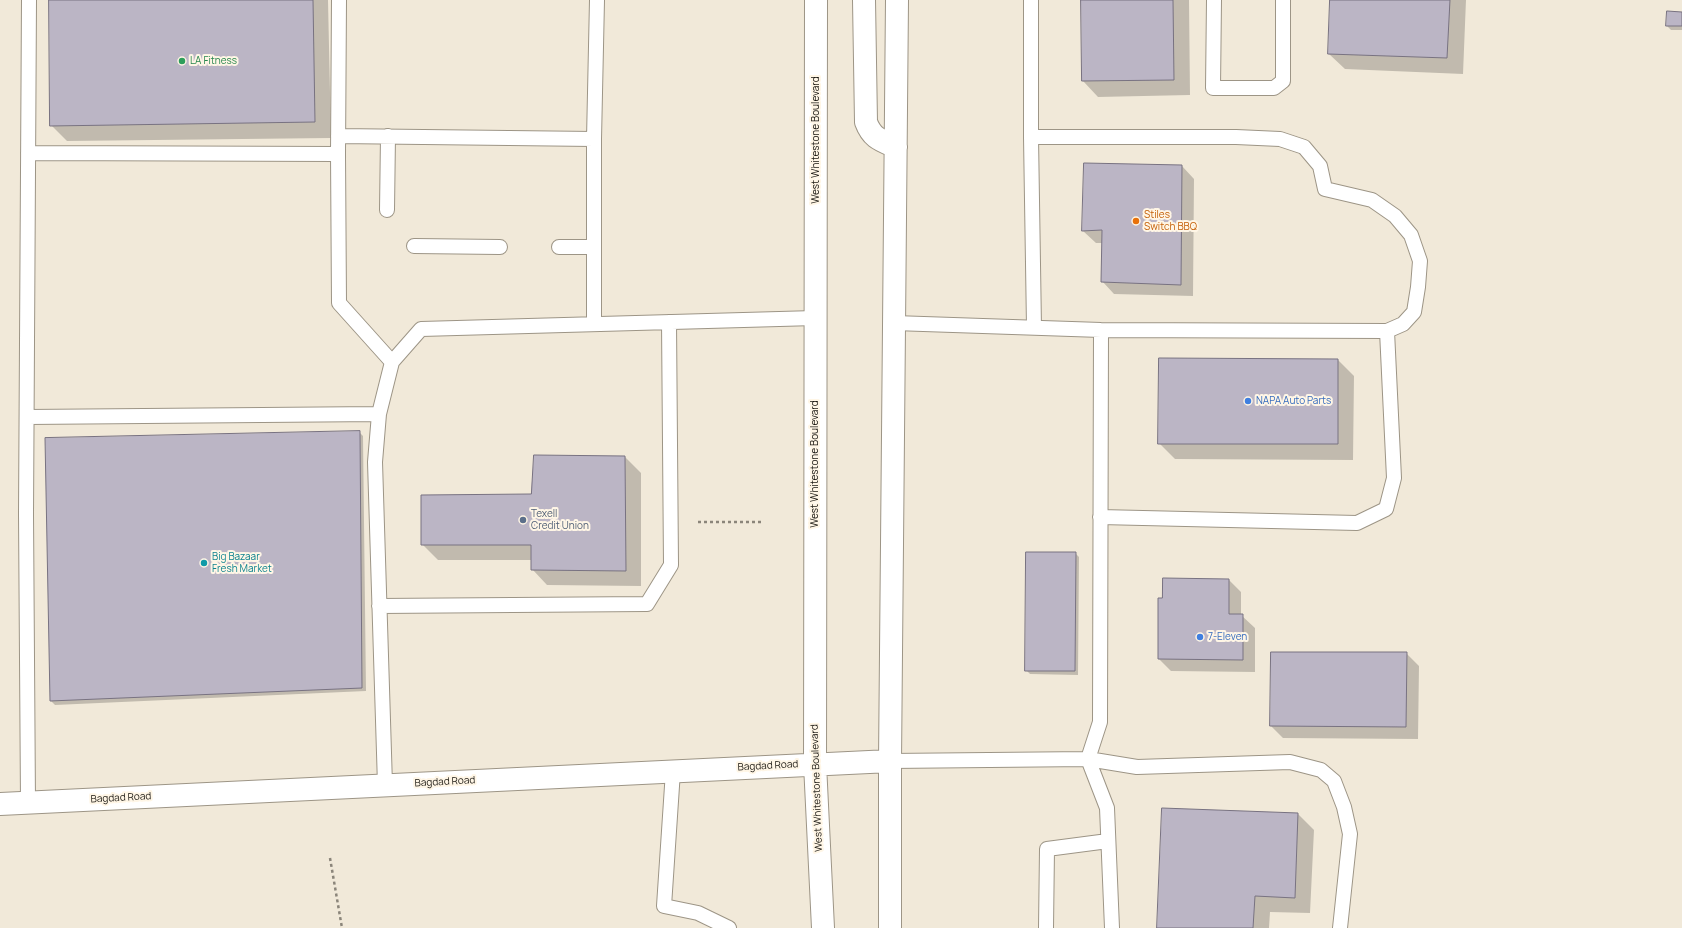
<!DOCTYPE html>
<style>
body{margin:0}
canvas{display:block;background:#f1e9d9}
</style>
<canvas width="1682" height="928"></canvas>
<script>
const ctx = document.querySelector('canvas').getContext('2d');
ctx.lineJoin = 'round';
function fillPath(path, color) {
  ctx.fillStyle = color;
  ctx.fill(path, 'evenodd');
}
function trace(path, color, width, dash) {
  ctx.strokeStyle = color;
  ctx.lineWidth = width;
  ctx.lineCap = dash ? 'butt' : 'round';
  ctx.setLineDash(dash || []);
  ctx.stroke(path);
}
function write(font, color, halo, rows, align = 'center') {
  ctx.font = font + ' Manrope,sans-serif';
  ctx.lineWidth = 4;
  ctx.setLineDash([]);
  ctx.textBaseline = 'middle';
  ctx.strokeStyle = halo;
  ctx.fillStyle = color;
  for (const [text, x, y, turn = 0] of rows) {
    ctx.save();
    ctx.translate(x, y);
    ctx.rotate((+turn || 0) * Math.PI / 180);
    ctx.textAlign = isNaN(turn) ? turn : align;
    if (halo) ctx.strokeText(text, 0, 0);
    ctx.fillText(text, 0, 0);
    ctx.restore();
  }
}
const shadow = new Path2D(`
 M 50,0 L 328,0 L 331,138 L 67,141 L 51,125 Z
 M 1082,0 L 1189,0 L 1190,95 L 1098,97 L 1083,81 Z
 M 1331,0 L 1466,0 L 1463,74 L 1345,69 L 1329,54 Z
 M 1682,13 L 1682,30 L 1671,30 L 1667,26 Z
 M 1182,166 L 1194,179 L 1193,296 L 1114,294 L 1102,281 L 1103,243 L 1096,243 L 1083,231 Z
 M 1338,360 L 1354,376 L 1353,460 L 1175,459 L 1159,443 Z
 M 359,432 L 363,436 L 366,691 L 55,705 L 51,701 Z
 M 625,457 L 641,473 L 641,586 L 547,585 L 532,569 L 532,560 L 438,560 L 422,544 L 532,495 Z
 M 1075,553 L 1079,557 L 1078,675 L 1030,674 L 1026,670 Z
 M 1229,580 L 1241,592 L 1241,615 L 1255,628 L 1255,672 L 1171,671 L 1159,659 L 1159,599 Z
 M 1406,653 L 1419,666 L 1418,739 L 1283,738 L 1271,726 Z
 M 1298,814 L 1314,830 L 1310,913 L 1270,912 L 1269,928 L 1158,928 Z`);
const building = new Path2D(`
 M 49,0 L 313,0 L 315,122 L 50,126 Z
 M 1081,0 L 1173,0 L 1174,80 L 1082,81 Z
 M 1330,0 L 1450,0 L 1447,58 L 1328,54 Z
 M 1667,11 L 1682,12 L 1682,26 L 1666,26 Z
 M 1084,163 L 1182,165 L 1181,285 L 1101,282 L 1102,230 L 1082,231 Z
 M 1159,358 L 1338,359 L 1338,444 L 1158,444 Z
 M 360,431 L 362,688 L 50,701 L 45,438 Z
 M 534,455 L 625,456 L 626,571 L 531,570 L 531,545 L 421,545 L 421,495 L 531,494 Z
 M 1026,552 L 1076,552 L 1075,671 L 1025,671 Z
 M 1163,578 L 1229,579 L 1229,614 L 1243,614 L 1243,660 L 1158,659 L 1158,598 L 1162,598 Z
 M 1271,652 L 1407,652 L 1406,727 L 1270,726 Z
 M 1162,808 L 1298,813 L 1295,898 L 1255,896 L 1253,928 L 1157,928 Z`);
const path = new Path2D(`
 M 698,522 L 761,522
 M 330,858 L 342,928`);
const service = new Path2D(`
 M 1031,0 L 1031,137 L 1034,327
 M 1214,0 L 1213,88 L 1274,88 L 1283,81 L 1283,0
 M 338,136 L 594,139 L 597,0
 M 28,153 L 338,154 L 339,0
 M 338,154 L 339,303 L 392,362
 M 387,210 L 388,136
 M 414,246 L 500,247
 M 559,247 L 593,247
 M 894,323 L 1101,330 L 1387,331 L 1403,324 L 1414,312 L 1418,287 L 1420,261 L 1411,235 L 1395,216 L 1372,200 L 1325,189 L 1320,166 L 1304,147 L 1280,139 L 1236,137 L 1031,137
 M 594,324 L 594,139
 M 1101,330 L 1100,722 L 1088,759 L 1107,808 L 1112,928
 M 27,417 L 379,414
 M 1100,517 L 1357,523 L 1386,509 L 1394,478 L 1387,331
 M 379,606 L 647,604 L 671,565 L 669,322
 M 890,761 L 1088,759 L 1137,767 L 1290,762 L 1321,770 L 1334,781 L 1344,807 L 1350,834 L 1340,928
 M 673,771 L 664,906 L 698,913 L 729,928
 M 385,785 L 375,462 L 379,414 L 392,362 L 421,329 L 815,318
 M 28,803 L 26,514 L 29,0
 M 1046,928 L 1047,849 L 1108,841`);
const secondary = new Path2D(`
 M 816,0 L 815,764 L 823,928
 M 864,0 L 866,122 C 872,138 880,140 896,147
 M 0,804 L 890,761
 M 890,928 L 890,761 L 897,0`);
const markers = [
 [182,61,4,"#2e9e5b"],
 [1136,221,4,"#e8710a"],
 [1248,401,4,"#3f7fe0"],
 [523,520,4,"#5c6f8a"],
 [204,563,4,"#0f9aa8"],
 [1200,637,4,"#3f7fe0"]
];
const leisureNames = [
 ["LA Fitness",190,61]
];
const streetNames = [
 ["West Whitestone Boulevard",816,140,-90],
 ["West Whitestone Boulevard",815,464,-90],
 ["Bagdad Road",768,766,-3],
 ["Bagdad Road",445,782,-3],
 ["West Whitestone Boulevard",817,788,-92],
 ["Bagdad Road",121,798,-3]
];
const foodNames = [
 ["Stiles",1144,215],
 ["Switch BBQ",1144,227]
];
const shopNames = [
 ["NAPA Auto Parts",1256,401],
 ["7-Eleven",1208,637]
];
const serviceNames = [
 ["Texell",531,514],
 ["Credit Union",531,526]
];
const cultureNames = [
 ["Big Bazaar",212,557],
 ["Fresh Market",212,569]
];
fillPath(shadow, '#0003');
fillPath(building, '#bbb5c5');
trace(building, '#787281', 1);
trace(service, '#9d9586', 16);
trace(secondary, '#9d9586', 24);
trace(path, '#8b857a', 2.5, [3, 3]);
trace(service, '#fff', 14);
trace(secondary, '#fff', 22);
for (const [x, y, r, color] of markers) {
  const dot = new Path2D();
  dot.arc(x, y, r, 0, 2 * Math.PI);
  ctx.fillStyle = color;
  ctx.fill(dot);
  trace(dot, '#fff6e6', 1.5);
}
write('10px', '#27864d', '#fff6e6', leisureNames, 'left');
write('10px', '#191610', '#fff6e6', streetNames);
write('10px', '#c56008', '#fff6e6', foodNames, 'left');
write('10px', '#366cbe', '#fff6e6', shopNames, 'left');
write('10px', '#4e5e75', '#fff6e6', serviceNames, 'left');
write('10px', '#0d838f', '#fff6e6', cultureNames, 'left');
</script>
